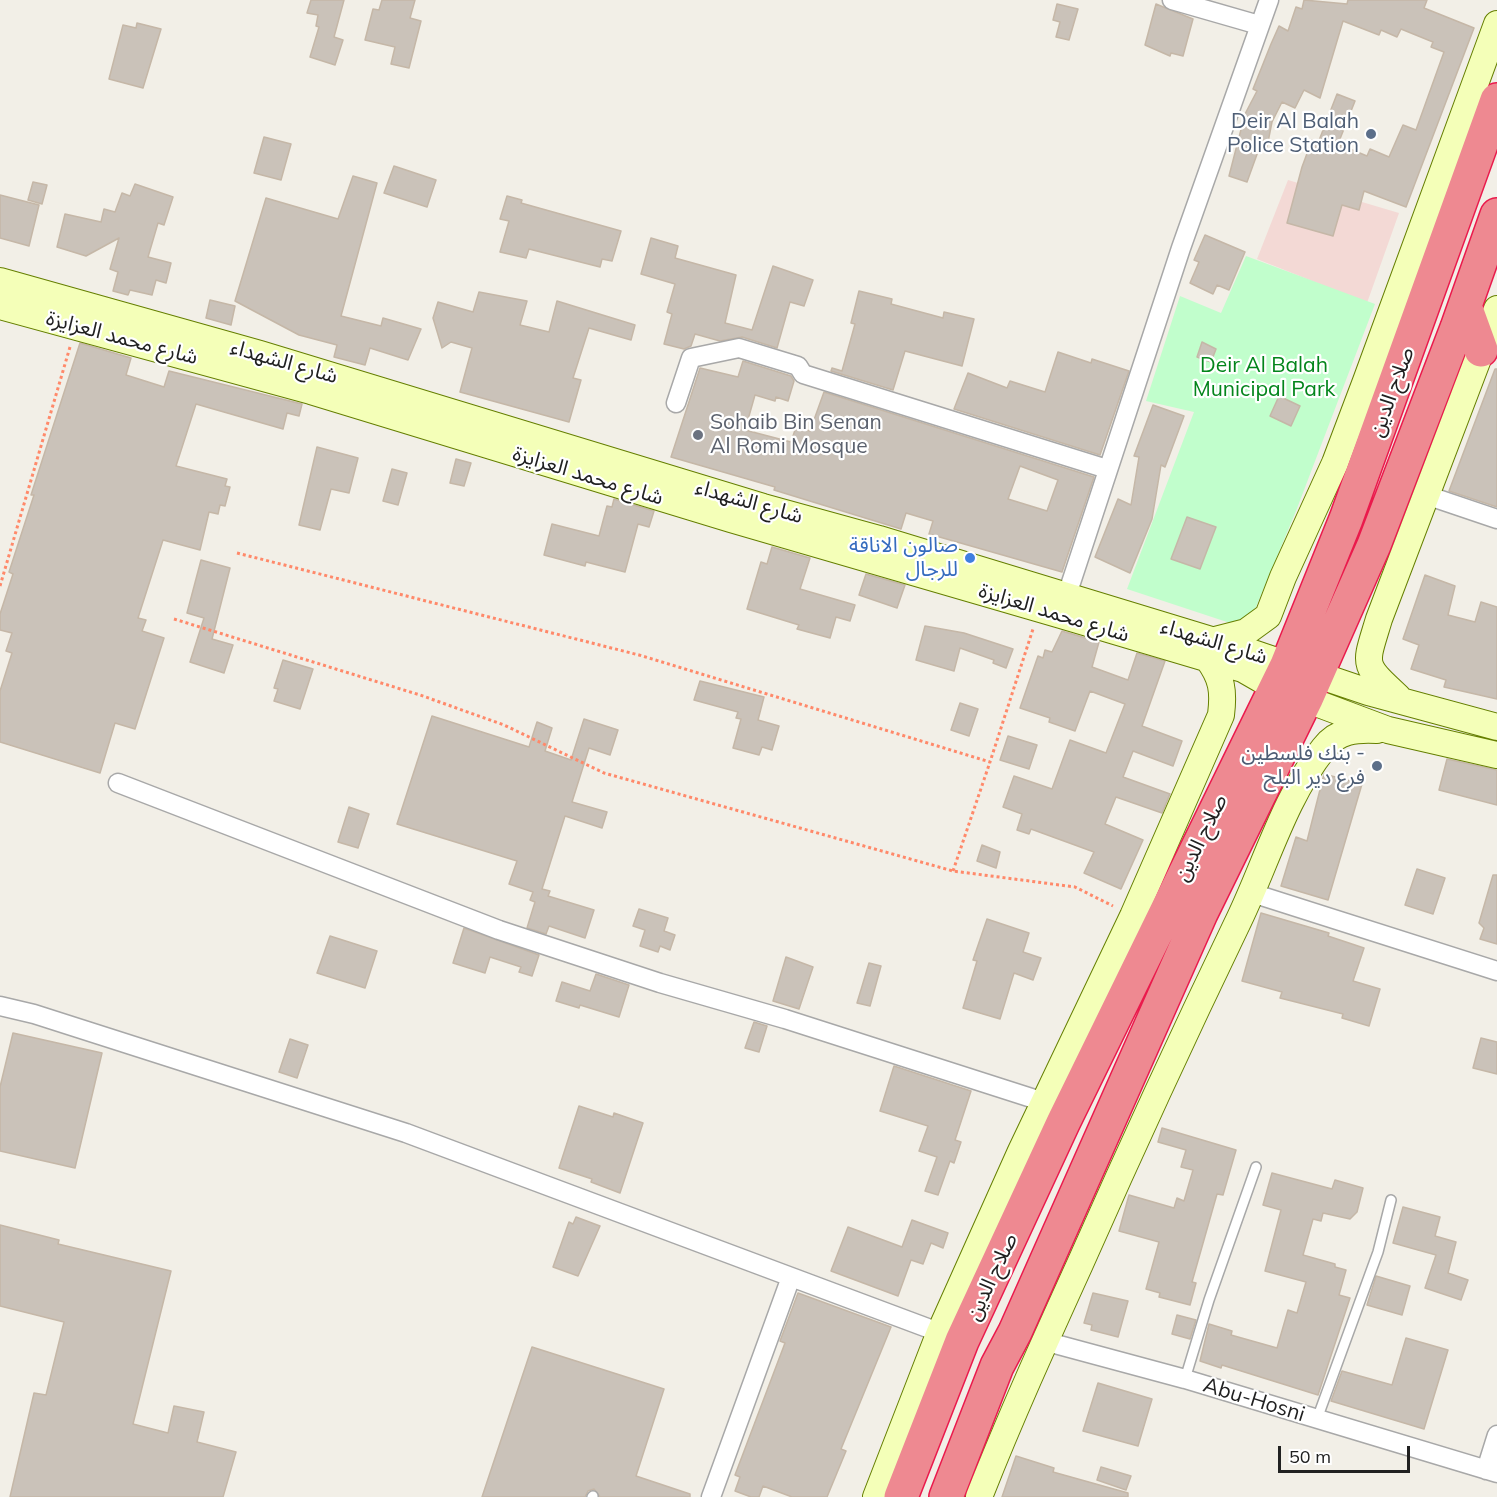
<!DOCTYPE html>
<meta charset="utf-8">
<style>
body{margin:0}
#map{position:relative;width:1497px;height:1497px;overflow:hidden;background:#f2efe7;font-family:Mulish,sans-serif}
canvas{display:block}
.scale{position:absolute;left:1278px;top:1446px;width:132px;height:27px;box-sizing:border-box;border:3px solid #212121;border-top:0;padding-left:8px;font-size:18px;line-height:21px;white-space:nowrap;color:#212121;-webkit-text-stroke:4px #fff;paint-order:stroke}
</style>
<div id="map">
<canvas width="1497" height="1497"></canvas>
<div class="scale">50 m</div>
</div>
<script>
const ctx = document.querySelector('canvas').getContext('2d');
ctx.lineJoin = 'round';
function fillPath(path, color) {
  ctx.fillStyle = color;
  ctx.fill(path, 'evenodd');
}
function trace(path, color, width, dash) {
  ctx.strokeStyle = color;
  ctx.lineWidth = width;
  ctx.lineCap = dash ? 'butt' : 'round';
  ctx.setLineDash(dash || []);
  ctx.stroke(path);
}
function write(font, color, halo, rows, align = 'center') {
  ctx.font = font + ' Mulish,"Noto Sans Arabic",sans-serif';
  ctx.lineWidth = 4.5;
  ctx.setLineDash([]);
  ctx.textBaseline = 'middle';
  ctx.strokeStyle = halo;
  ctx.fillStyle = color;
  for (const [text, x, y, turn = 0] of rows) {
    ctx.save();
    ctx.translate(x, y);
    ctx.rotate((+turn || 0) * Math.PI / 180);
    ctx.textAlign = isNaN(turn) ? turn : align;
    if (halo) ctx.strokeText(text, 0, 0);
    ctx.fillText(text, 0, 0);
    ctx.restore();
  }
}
const commercial = new Path2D(`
 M 1288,180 L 1399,213 L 1367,303 L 1257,259 Z`);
const park = new Path2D(`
 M 1246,256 L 1375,304 L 1296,511 L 1256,607 L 1247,617 L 1230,623 L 1127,589 L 1194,412 L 1146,401 L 1180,296 L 1221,313 Z`);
const building = new Path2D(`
 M 311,0 L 344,0 L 334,37 L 343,40 L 335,65 L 310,57 L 319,27 L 316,26 L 318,15 L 307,13 Z
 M 382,0 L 415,0 L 410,18 L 421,21 L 409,68 L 391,64 L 395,47 L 365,40 L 373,9 L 379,10 Z
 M 1304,0 L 1347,4 L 1348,0 L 1427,0 L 1424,8 L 1474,28 L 1406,207 L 1364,191 L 1359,210 L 1342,205 L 1333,236 L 1287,223 L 1302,167 L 1312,140 L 1318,143 L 1337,94 L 1355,101 L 1338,144 L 1367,156 L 1370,149 L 1389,157 L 1403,125 L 1416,130 L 1444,52 L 1431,47 L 1433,42 L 1401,29 L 1397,37 L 1381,30 L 1379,35 L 1343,21 L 1320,98 L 1304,90 L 1295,108 L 1282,102 L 1272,122 L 1267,147 L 1260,146 L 1247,182 L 1229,176 L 1245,114 L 1257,91 L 1253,89 L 1271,44 L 1279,26 L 1288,31 L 1296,7 L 1302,9 Z
 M 1057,4 L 1078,9 L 1069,40 L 1056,37 L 1060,22 L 1053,20 Z
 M 1156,4 L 1193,19 L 1183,56 L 1171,53 L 1170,56 L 1145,45 Z
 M 137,23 L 161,29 L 143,88 L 109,79 L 123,25 L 136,28 Z
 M 264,137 L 291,144 L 281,180 L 254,173 Z
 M 394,166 L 436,180 L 427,207 L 384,193 Z
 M 353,176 L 377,183 L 341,316 L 381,326 L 383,318 L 421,329 L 408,360 L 370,348 L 365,365 L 334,357 L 337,345 L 299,335 L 235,301 L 266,198 L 338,219 Z
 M 33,182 L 47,185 L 42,204 L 28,200 Z
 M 135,184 L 173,197 L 164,225 L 158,223 L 148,257 L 171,263 L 166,283 L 156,280 L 152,295 L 130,290 L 128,295 L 113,291 L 118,272 L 110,269 L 119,238 L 86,256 L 57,247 L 65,214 L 101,222 L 104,209 L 115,212 L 122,193 L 130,196 Z
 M 0,195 L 39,205 L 29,246 L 0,238 Z
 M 507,196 L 522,200 L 521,203 L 621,231 L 612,261 L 602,259 L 600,267 L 529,249 L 526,258 L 500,252 L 509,221 L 500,219 Z
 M 1205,235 L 1245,252 L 1229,290 L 1217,285 L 1213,294 L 1190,283 L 1199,262 L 1194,260 Z
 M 651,238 L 678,246 L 675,258 L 736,275 L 725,323 L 752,330 L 773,266 L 813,280 L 804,306 L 790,302 L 777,348 L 742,337 L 720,341 L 695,334 L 691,346 L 684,349 L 664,344 L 672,314 L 667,312 L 675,284 L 641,274 Z
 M 859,291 L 892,299 L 891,304 L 943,318 L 944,312 L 974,319 L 962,366 L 905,351 L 893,390 L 831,371 L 832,368 L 842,371 L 855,324 L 851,323 Z
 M 479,292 L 527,301 L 520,325 L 549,332 L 557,301 L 635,325 L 631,340 L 589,328 L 573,378 L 581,380 L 569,422 L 460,392 L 472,348 L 451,342 L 442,348 L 433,318 L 438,302 L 473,312 Z
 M 210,300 L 235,306 L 231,325 L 206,318 Z
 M 1202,342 L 1216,349 L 1211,362 L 1197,357 Z
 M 80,343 L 131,358 L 126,375 L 164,387 L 169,371 L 302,404 L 299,416 L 287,413 L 283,429 L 196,404 L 176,466 L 227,479 L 225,486 L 230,487 L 225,506 L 220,505 L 218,514 L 209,512 L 200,550 L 163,540 L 138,618 L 146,620 L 142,631 L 164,638 L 135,729 L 115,723 L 100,773 L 0,742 L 0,691 L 12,653 L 6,651 L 12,633 L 0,630 L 0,614 L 13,574 L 9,572 L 34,495 L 31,495 Z
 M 1058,352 L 1091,363 L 1092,359 L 1129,371 L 1100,455 L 954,409 L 968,373 L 1007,388 L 1010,381 L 1045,392 Z
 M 743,361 L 791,376 L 794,381 L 788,401 L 776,397 L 775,401 L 755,395 L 745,430 L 791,442 L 796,427 L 810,431 L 824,392 L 1094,477 L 1062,572 L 929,534 L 933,521 L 906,513 L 901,529 L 774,490 L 775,487 L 671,457 L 700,368 L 738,377 ZM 1020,466 L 1058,480 L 1047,511 L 1008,499 Z
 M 1495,369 L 1497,369 L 1497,507 L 1449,491 Z
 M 1279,396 L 1300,406 L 1291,426 L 1270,416 Z
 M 1153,405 L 1184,416 L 1165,467 L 1161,465 L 1152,519 L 1130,573 L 1095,557 L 1118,499 L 1131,505 L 1139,457 L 1134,456 Z
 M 317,447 L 358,458 L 349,493 L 331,489 L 320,530 L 299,525 Z
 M 456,459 L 471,463 L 464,486 L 450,483 Z
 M 392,469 L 407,473 L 398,505 L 383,501 Z
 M 614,499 L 654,511 L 649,527 L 638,524 L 625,572 L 586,562 L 585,566 L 544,555 L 552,524 L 599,536 L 607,506 L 612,507 Z
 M 1187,517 L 1216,527 L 1200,569 L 1171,559 Z
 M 772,547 L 810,558 L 800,589 L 855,605 L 850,621 L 836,617 L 830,638 L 797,629 L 799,625 L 747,609 L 761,562 L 767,564 Z
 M 201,560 L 230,568 L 212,639 L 233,645 L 224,673 L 190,662 L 204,618 L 187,613 Z
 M 866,574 L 905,585 L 897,608 L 859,595 Z
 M 1425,575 L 1455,586 L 1448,615 L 1475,622 L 1481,602 L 1497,607 L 1497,699 L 1444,687 L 1446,680 L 1411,669 L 1419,645 L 1403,639 Z
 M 925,626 L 964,633 L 1013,649 L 1006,668 L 993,663 L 994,660 L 960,648 L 954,671 L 916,660 Z
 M 1062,631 L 1099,642 L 1092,667 L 1125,679 L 1128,680 L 1137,653 L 1165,661 L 1142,726 L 1182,741 L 1173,766 L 1133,751 L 1123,777 L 1170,794 L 1162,813 L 1116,797 L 1105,824 L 1143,840 L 1121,889 L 1084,873 L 1094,852 L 1031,829 L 1029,834 L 1017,830 L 1022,814 L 1003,807 L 1014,776 L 1052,789 L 1070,740 L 1106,753 L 1125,704 L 1090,691 L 1075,731 L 1049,722 L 1050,718 L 1020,708 L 1038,656 L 1043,658 L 1045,650 L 1052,652 Z
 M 283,660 L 313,669 L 300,709 L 274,701 L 278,689 L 274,688 Z
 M 700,681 L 764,697 L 758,720 L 779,726 L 772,750 L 762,747 L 759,755 L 733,748 L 741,719 L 736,718 L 738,712 L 694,700 Z
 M 960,703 L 978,709 L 969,736 L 951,730 Z
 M 432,716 L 529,747 L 537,722 L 552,728 L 545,751 L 571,760 L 584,719 L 618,730 L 610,755 L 589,748 L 572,802 L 607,812 L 602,828 L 565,816 L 542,889 L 550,891 L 548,896 L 594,910 L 585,938 L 549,926 L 546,934 L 527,928 L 535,902 L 530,900 L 533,892 L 509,884 L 517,861 L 397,824 Z
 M 1008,736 L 1037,745 L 1029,769 L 1000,760 Z
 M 1447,759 L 1497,770 L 1497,805 L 1439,790 Z
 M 1324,774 L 1362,784 L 1328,900 L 1281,886 L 1296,837 L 1307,841 Z
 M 349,807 L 369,814 L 358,848 L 338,842 Z
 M 982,845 L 1000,852 L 996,868 L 977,861 Z
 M 1417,869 L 1445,878 L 1433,914 L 1405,905 Z
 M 1493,875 L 1497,875 L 1497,944 L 1480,939 L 1484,928 L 1479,923 Z
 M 639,909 L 668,918 L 664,931 L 675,935 L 670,950 L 660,946 L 658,952 L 640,946 L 645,930 L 633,926 Z
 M 1261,913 L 1329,933 L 1328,936 L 1364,948 L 1353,981 L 1380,989 L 1369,1026 L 1342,1018 L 1343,1014 L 1280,998 L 1282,992 L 1242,981 Z
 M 987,919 L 1029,933 L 1023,952 L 1041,958 L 1033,980 L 1014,973 L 1000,1019 L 963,1008 L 977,961 L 973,960 Z
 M 464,928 L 539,955 L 532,976 L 519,972 L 521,967 L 490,957 L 485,973 L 453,963 Z
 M 330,936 L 377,951 L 365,988 L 317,973 Z
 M 786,957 L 813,967 L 799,1009 L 773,1001 Z
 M 869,963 L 881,966 L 870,1006 L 857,1003 Z
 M 596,974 L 629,985 L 619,1017 L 580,1005 L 579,1008 L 556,1001 L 562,982 L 590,991 Z
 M 754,1022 L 767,1026 L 759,1052 L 745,1048 Z
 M 13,1033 L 102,1053 L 75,1168 L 0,1151 L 0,1087 Z
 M 1481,1038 L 1497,1042 L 1497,1074 L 1473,1068 Z
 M 290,1039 L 308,1045 L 297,1078 L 279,1072 Z
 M 894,1066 L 971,1091 L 955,1140 L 961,1142 L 954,1163 L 950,1161 L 938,1195 L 925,1191 L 937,1157 L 919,1151 L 928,1126 L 880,1111 Z
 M 579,1106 L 613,1117 L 614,1113 L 643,1123 L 620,1193 L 591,1182 L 592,1179 L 559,1168 Z
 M 1162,1128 L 1236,1150 L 1223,1195 L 1217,1194 L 1192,1282 L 1196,1283 L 1190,1305 L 1159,1297 L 1160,1293 L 1146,1289 L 1159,1242 L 1119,1231 L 1129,1195 L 1174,1208 L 1177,1198 L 1184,1201 L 1193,1170 L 1181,1167 L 1186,1150 L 1158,1142 Z
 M 1272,1173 L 1332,1189 L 1335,1180 L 1363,1188 L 1357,1212 L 1350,1219 L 1323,1213 L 1321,1221 L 1313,1219 L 1303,1255 L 1335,1264 L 1335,1267 L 1346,1270 L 1339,1295 L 1350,1298 L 1318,1395 L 1222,1365 L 1221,1368 L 1200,1361 L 1209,1324 L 1232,1331 L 1231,1335 L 1277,1348 L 1288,1310 L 1297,1313 L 1306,1282 L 1265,1271 L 1281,1210 L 1263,1205 Z
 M 1403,1207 L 1440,1217 L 1435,1236 L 1456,1242 L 1448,1273 L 1468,1280 L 1461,1300 L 1425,1288 L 1436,1255 L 1393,1243 Z
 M 576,1217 L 600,1226 L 578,1276 L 553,1267 L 569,1222 L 573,1224 Z
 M 912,1220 L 948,1233 L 943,1248 L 931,1243 L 923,1264 L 911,1260 L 898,1296 L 831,1271 L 848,1227 L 902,1247 Z
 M 0,1225 L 59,1240 L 58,1244 L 171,1271 L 133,1424 L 168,1433 L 174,1406 L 204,1412 L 197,1442 L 236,1452 L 223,1497 L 10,1497 L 34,1393 L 46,1395 L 64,1322 L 0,1306 Z
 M 1376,1276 L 1410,1286 L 1402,1315 L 1367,1305 Z
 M 798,1293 L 891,1327 L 841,1449 L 846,1451 L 827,1497 L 792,1497 L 763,1486 L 759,1497 L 751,1497 L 735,1491 L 740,1477 L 735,1475 L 785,1343 L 780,1341 Z
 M 1093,1293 L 1128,1301 L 1118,1337 L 1091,1330 L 1092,1325 L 1084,1323 Z
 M 1177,1315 L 1196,1320 L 1190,1339 L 1172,1334 Z
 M 1406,1338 L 1448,1350 L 1424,1429 L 1331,1401 L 1342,1371 L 1392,1385 Z
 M 532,1347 L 664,1389 L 636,1476 L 690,1494 L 690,1497 L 600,1497 L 594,1489 L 588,1491 L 585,1497 L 482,1497 Z
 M 1098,1383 L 1152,1399 L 1138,1446 L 1083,1431 Z
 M 1016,1456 L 1054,1468 L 1053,1472 L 1128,1493 L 1128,1497 L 1002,1497 Z
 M 1101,1467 L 1131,1476 L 1126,1490 L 1097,1480 Z`);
const path = new Path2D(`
 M 237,553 L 639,655 L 990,762 L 1033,629
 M 0,586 L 70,347
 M 174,619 L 420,695 L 504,725 L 604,773 L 953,871 L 1075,887 L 1113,906
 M 953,871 L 990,762`);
const lane = new Path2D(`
 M 1185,1379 L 1209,1300 L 1256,1167
 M 1317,1419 L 1378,1252 L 1391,1200
 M 592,1497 L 593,1496`);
const street = new Path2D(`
 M 1172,0 L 1259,25
 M 676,403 L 691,358 L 739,348 L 798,366 L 803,374 L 1107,469
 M 1426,495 L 1497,519
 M 1063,607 L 1181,248 L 1269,0
 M 118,783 L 499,930 L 660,983 L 785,1019 L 1044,1102 L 1050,1112
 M 1252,893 L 1497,971
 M 0,1006 L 34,1014 L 406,1133 L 949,1336
 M 1044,1341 L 1185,1379 L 1497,1473
 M 1486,1470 L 1497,1435
 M 711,1497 L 791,1277`);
const secondary = new Path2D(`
 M 0,281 L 260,354 L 763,507 L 879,539 L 1247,651 L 1368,692 L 1497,727
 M 0,306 L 311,391 L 731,519 L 1061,615 L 1243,669 L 1276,688 L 1388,730 L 1497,755
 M 1211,641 L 1246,632 L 1268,616 L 1283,577 L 1335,463 L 1366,381 L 1497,24
 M 1398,697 C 1361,663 1365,666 1379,619 L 1497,309
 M 876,1497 L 940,1332 L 1021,1151 L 1133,916 L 1221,715 C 1224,691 1222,678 1208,659
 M 979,1497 C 1010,1418 1045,1341 1080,1264 C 1130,1151 1182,1038 1236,926 C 1265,868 1283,799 1324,748 C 1338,730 1356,729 1377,730`);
const highway = new Path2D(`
 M 1465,306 L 1481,350
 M 901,1497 L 962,1341 L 1063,1123 L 1287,665 L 1346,519 L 1497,100
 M 946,1497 L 997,1366 L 1015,1332 L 1201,913 L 1306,699 L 1374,545 L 1457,328 L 1497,215`);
const markers = [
 [1371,134,6,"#5c6f8a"],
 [698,435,6,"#6b7280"],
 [970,558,6,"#3f7fe0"],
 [1377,766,6,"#5c6f8a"]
];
const serviceNames = [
 ["Deir Al Balah",1359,122],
 ["Police Station",1359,146],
 ["بنك فلسطين -",1365,754],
 ["فرع دير البلح",1365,778]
];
const streetNames = [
 ["شارع محمد العزايزة",122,338,15],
 ["شارع الشهداء",284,362,16],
 ["صلاح الدين",1392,392,-70],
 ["شارع محمد العزايزة",588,476,17],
 ["شارع الشهداء",749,502,16],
 ["شارع محمد العزايزة",1054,613,17],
 ["شارع الشهداء",1214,642,17],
 ["صلاح الدين",1201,838,-64],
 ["صلاح الدين",992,1277,-65],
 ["Abu-Hosni",1254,1400,17]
];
const parkNames = [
 ["Deir Al Balah",1264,366],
 ["Municipal Park",1264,390]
];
const worshipNames = [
 ["Sohaib Bin Senan",710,423],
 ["Al Romi Mosque",710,447]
];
const shopNames = [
 ["صالون الاناقة",958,546],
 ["للرجال",958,570]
];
fillPath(commercial, '#f3d9d5');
fillPath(park, '#c1fecc');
fillPath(building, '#cac2b9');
trace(building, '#c5b7a7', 1.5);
trace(lane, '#a8a8a8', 12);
trace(street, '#a8a8a8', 21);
trace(secondary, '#657f00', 28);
trace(highway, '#ea1a4c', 36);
trace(path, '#ff896a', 3, [3, 3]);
trace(lane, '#fff', 9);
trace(street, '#fff', 18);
trace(secondary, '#f4ffb8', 26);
trace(highway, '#ee8991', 33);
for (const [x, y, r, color] of markers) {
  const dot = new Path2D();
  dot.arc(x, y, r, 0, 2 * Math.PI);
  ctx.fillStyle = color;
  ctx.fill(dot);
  trace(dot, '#fff', 2);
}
write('21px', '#4e5e75', '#fff', serviceNames, 'right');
write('21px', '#212121', '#fff', streetNames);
write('21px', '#03851b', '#fff', parkNames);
write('21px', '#5b616d', '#fff', worshipNames, 'left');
write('21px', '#366cbe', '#fff', shopNames, 'right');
</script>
